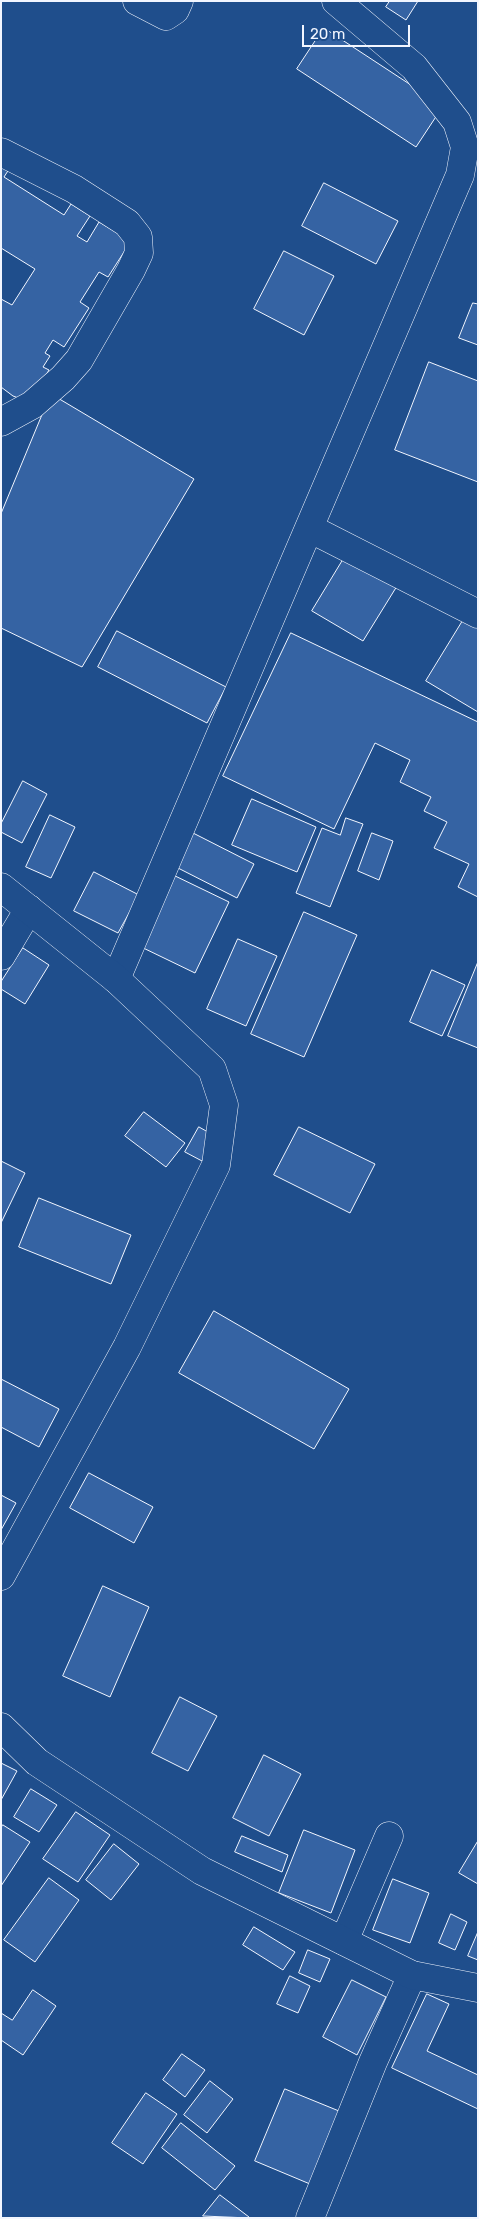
<!DOCTYPE html>
<style>
body{margin:0}
#map{position:relative;width:479px;height:2219px;overflow:hidden;background:#1f4e8c;font-family:Rubik,sans-serif}
canvas{display:block}
.frame{position:absolute;inset:0;border:2px solid #f2f6ff;pointer-events:none}
.scale{position:absolute;left:302px;top:25px;width:108px;height:22px;box-sizing:border-box;border:2px solid #f2f6ff;border-top:0;padding-left:6px;font-size:15px;line-height:18px;white-space:nowrap;color:#f2f6ff;-webkit-text-stroke:4px #1f4e8c;paint-order:stroke}
</style>
<div id="map">
<canvas width="479" height="2219"></canvas>
<div class="frame"></div>
<div class="scale">20 m</div>
</div>
<script>
const ctx = document.querySelector('canvas').getContext('2d');
ctx.lineJoin = 'round';
function fillPath(path, color) {
  ctx.fillStyle = color;
  ctx.fill(path, 'evenodd');
}
function trace(path, color, width, dash) {
  ctx.strokeStyle = color;
  ctx.lineWidth = width;
  ctx.lineCap = dash ? 'butt' : 'round';
  ctx.setLineDash(dash || []);
  ctx.stroke(path);
}
const building = new Path2D(`
 M 390,1 L 418,1 L 406,20 L 386,7 Z
 M 324,28 L 443,106 L 416,147 L 297,69 Z
 M 1,160 L 11,166 L 4,177 L 64,215 L 71,204 L 90,216 L 77,236 L 87,242 L 99,222 L 131,241 L 108,277 L 99,272 L 80,302 L 89,308 L 64,347 L 53,340 L 45,353 L 50,356 L 43,367 L 49,370 L 29,402 L 13,396 L 1,387 L 1,299 L 12,305 L 35,269 L 1,248 Z
 M 324,183 L 398,221 L 376,264 L 302,226 Z
 M 284,251 L 334,276 L 304,335 L 254,309 Z
 M 473,303 L 478,304 L 478,345 L 459,338 Z
 M 429,362 L 478,381 L 478,482 L 395,450 Z
 M 51,394 L 194,479 L 82,667 L 1,628 L 1,514 Z
 M 346,555 L 397,586 L 363,641 L 312,611 Z
 M 467,614 L 478,621 L 478,712 L 426,681 Z
 M 117,631 L 226,687 L 207,723 L 98,667 Z
 M 291,633 L 478,722 L 478,897 L 458,887 L 469,864 L 434,848 L 447,822 L 424,811 L 431,797 L 400,782 L 410,760 L 375,743 L 334,829 L 223,776 Z
 M 23,781 L 47,794 L 22,843 L 1,832 L 1,824 Z
 M 252,799 L 316,827 L 297,872 L 232,845 Z
 M 50,815 L 75,827 L 51,878 L 26,867 Z
 M 346,818 L 363,824 L 330,907 L 296,893 L 322,828 L 340,835 Z
 M 193,833 L 254,864 L 237,898 L 176,867 Z
 M 372,833 L 393,841 L 379,880 L 358,871 Z
 M 94,872 L 139,895 L 118,933 L 74,911 Z
 M 169,873 L 229,902 L 195,973 L 135,944 Z
 M 304,912 L 357,935 L 304,1057 L 251,1034 Z
 M 238,939 L 277,956 L 246,1026 L 207,1009 Z
 M 23,948 L 49,965 L 25,1004 L 1,989 L 1,982 Z
 M 478,962 L 478,1048 L 448,1036 Z
 M 432,970 L 465,985 L 442,1036 L 410,1022 Z
 M 144,1112 L 185,1143 L 166,1167 L 125,1136 Z
 M 199,1127 L 215,1136 L 202,1161 L 185,1152 Z
 M 299,1127 L 375,1164 L 350,1213 L 274,1175 Z
 M 1,1161 L 25,1173 L 1,1223 Z
 M 39,1198 L 131,1235 L 111,1284 L 19,1247 Z
 M 214,1311 L 349,1389 L 314,1449 L 179,1373 Z
 M 1,1379 L 59,1409 L 39,1447 L 1,1427 Z
 M 89,1473 L 153,1507 L 134,1543 L 70,1508 Z
 M 1,1495 L 16,1503 L 1,1530 Z
 M 103,1586 L 149,1607 L 110,1697 L 63,1676 Z
 M 180,1697 L 217,1716 L 188,1771 L 152,1753 Z
 M 264,1755 L 301,1774 L 269,1836 L 233,1818 Z
 M 1,1763 L 17,1771 L 1,1800 Z
 M 31,1789 L 57,1805 L 39,1832 L 14,1817 Z
 M 76,1812 L 110,1835 L 78,1882 L 43,1859 Z
 M 3,1825 L 30,1842 L 1,1886 L 1,1828 Z
 M 304,1830 L 355,1850 L 331,1913 L 279,1893 Z
 M 242,1836 L 288,1855 L 282,1872 L 235,1852 Z
 M 478,1841 L 478,1884 L 459,1873 Z
 M 114,1844 L 139,1864 L 111,1900 L 86,1880 Z
 M 49,1878 L 79,1900 L 35,1962 L 4,1940 Z
 M 393,1879 L 429,1893 L 410,1943 L 373,1930 Z
 M 451,1914 L 467,1922 L 455,1950 L 439,1943 Z
 M 254,1927 L 295,1952 L 283,1970 L 243,1945 Z
 M 478,1932 L 478,1960 L 468,1956 Z
 M 308,1950 L 330,1959 L 320,1982 L 299,1973 Z
 M 290,1976 L 310,1986 L 298,2013 L 277,2004 Z
 M 352,1980 L 386,1997 L 357,2055 L 323,2037 Z
 M 33,1990 L 56,2006 L 23,2055 L 1,2040 L 1,2013 L 12,2020 Z
 M 427,1994 L 449,2004 L 427,2051 L 478,2075 L 478,2109 L 392,2068 Z
 M 182,2054 L 205,2070 L 185,2097 L 163,2080 Z
 M 210,2081 L 233,2099 L 207,2133 L 184,2115 Z
 M 285,2089 L 339,2111 L 310,2184 L 255,2161 Z
 M 146,2093 L 177,2114 L 143,2164 L 112,2143 Z
 M 181,2123 L 235,2166 L 215,2190 L 162,2148 Z
 M 220,2195 L 249,2217 L 249,2218 L 203,2216 Z`);
const minor = new Path2D(`
 M 137,1 L 166,16 L 175,10 L 179,1
 M 1,152 L 74,189 L 127,223 L 138,237 L 139,253 L 131,270 L 79,360 L 63,378 L 32,405 L 1,422
 M 309,528 L 478,614
 M 1,956 L 29,909
 M 116,979 L 460,175 L 465,147 L 457,122 L 414,67 L 336,1
 M 344,1941 L 389,1836
 M 310,2218 L 373,2062 L 412,1975`);
const tertiary = new Path2D(`
 M 1,887 L 116,979 L 212,1069 L 224,1105 L 216,1165 L 127,1347 L 1,1576
 M 1,1727 L 37,1762 L 202,1871 L 412,1975 L 478,1988`);
fillPath(building, '#3563a3');
trace(building, '#f2f6ff', 1);
trace(minor, '#f2f6ff', 29);
trace(tertiary, '#f2f6ff', 29);
trace(minor, '#1f4e8c', 28);
trace(tertiary, '#1f4e8c', 28);
</script>
